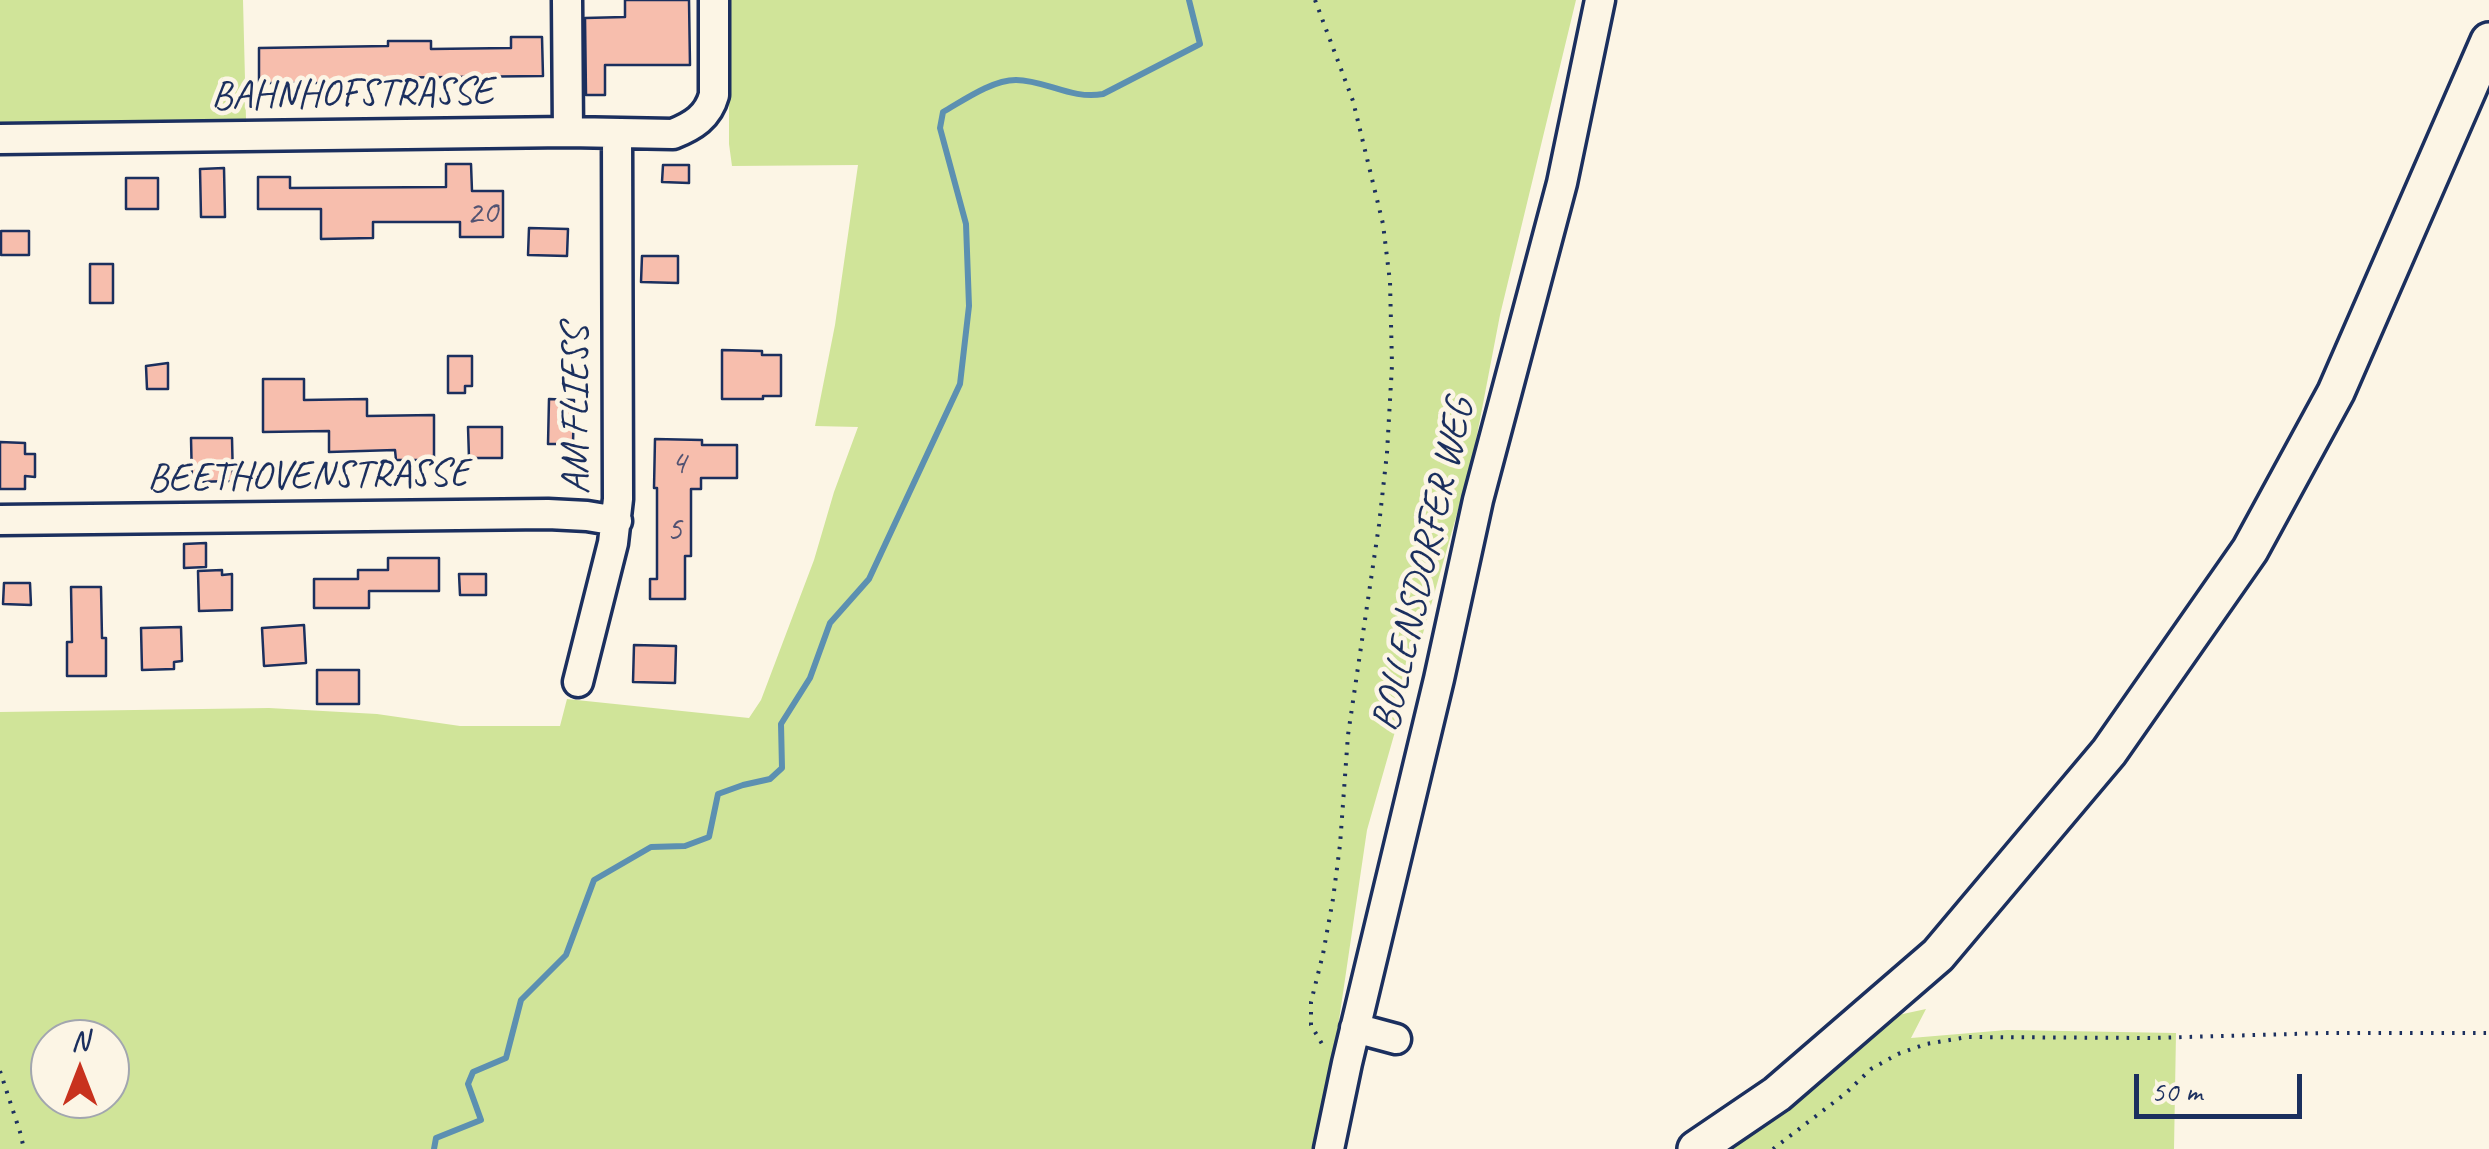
<!DOCTYPE html>
<style>
body{margin:0}
#map{position:relative;width:2489px;height:1149px;overflow:hidden;background:#fcf5e5;font-family:Caveat,sans-serif}
canvas{display:block}
.north{position:absolute;left:30px;top:1019px;width:100px;height:100px;box-sizing:border-box;background:#fcf5e5;border:2px solid #a2a6af;border-radius:50%;rotate:0deg;font-size:28px;font-weight:700;line-height:40px;text-align:center;color:#1b2f5e}
.north::after{content:'';display:block;margin:auto;width:35px;height:45px;background:#c8321e;clip-path:polygon(50% 0,100% 100%,50% 72%,0 100%)}
.scale{position:absolute;left:2134px;top:1074px;width:168px;height:45px;box-sizing:border-box;border:5px solid #1b2f5e;border-top:0;padding-left:12px;font-size:30px;line-height:35px;white-space:nowrap;color:#1b2f5e;-webkit-text-stroke:8px #fcf5e5;paint-order:stroke}
</style>
<div id="map">
<canvas width="2489" height="1149"></canvas>
<div class="north">N</div>
<div class="scale">50 m</div>
</div>
<script>
const ctx = document.querySelector('canvas').getContext('2d');
ctx.lineJoin = 'round';
function fillPath(path, color) {
  ctx.fillStyle = color;
  ctx.fill(path, 'evenodd');
}
function trace(path, color, width, dash) {
  ctx.strokeStyle = color;
  ctx.lineWidth = width;
  ctx.lineCap = dash ? 'butt' : 'round';
  ctx.setLineDash(dash || []);
  ctx.stroke(path);
}
function write(font, color, halo, rows, align = 'center') {
  ctx.font = font + ' Caveat,sans-serif';
  ctx.lineWidth = 9;
  ctx.setLineDash([]);
  ctx.textBaseline = 'middle';
  ctx.strokeStyle = halo;
  ctx.fillStyle = color;
  for (const [text, x, y, turn = 0] of rows) {
    ctx.save();
    ctx.translate(x, y);
    ctx.rotate((+turn || 0) * Math.PI / 180);
    ctx.textAlign = isNaN(turn) ? turn : align;
    if (halo) ctx.strokeText(text, 0, 0);
    ctx.fillText(text, 0, 0);
    ctx.restore();
  }
}
const green = new Path2D(`
 M 0,0 L 243,0 L 246,119 L 0,122 Z
 M 729,0 L 1576,0 L 1500,315 L 1472,461 L 1367,830 L 1320,1149 L 0,1149 L 0,712 L 269,708 L 377,714 L 460,726 L 560,726 L 567,699 L 749,718 L 761,700 L 814,560 L 834,492 L 858,427 L 815,426 L 835,325 L 858,165 L 732,166 L 729,144 ZM 50,1039 L 110,1039 L 110,1099 L 50,1099 Z
 M 1926,1009 L 1911,1038 L 2007,1030 L 2176,1033 L 2174,1149 L 1722,1149 L 1889,1017 Z`);
const stream = new Path2D(`
 M 434,1149 L 436,1138 L 481,1120 L 468,1084 L 473,1072 L 506,1058 L 521,1000 L 566,955 L 594,880 L 651,847 L 685,846 L 709,837 L 718,794 L 743,785 L 770,779 L 782,768 L 781,724 L 810,678 L 830,623 L 869,579 L 960,384 L 969,306 L 966,224 L 940,128 L 943,112 C 964,100 992,80 1016,80 C 1045,80 1072,100 1103,94 L 1200,44 L 1189,0`);
const building = new Path2D(`
 M 625,0 L 689,0 L 690,65 L 605,65 L 605,95 L 586,95 L 585,18 L 625,17 Z
 M 511,37 L 542,37 L 543,76 L 361,78 L 361,83 L 259,83 L 259,48 L 388,46 L 388,41 L 431,41 L 431,49 L 511,48 Z
 M 446,164 L 471,164 L 472,191 L 503,191 L 503,237 L 460,237 L 460,222 L 373,222 L 373,238 L 321,239 L 321,209 L 258,209 L 258,177 L 290,177 L 290,188 L 446,187 Z
 M 663,165 L 689,165 L 689,183 L 662,182 Z
 M 224,168 L 225,217 L 201,217 L 200,169 Z
 M 126,178 L 158,178 L 158,209 L 126,209 Z
 M 529,228 L 568,229 L 567,256 L 528,255 Z
 M 1,231 L 29,231 L 29,255 L 1,255 Z
 M 642,256 L 678,256 L 678,283 L 641,282 Z
 M 90,264 L 113,264 L 113,303 L 90,303 Z
 M 722,350 L 762,351 L 762,355 L 781,355 L 781,396 L 763,396 L 763,399 L 722,399 Z
 M 448,356 L 472,356 L 472,386 L 465,386 L 465,393 L 448,393 Z
 M 168,363 L 168,389 L 147,389 L 146,366 Z
 M 263,379 L 304,379 L 304,400 L 367,399 L 367,416 L 434,415 L 434,460 L 396,460 L 395,450 L 329,452 L 329,431 L 263,432 Z
 M 549,399 L 574,400 L 573,444 L 548,444 Z
 M 468,427 L 502,427 L 502,458 L 469,458 Z
 M 191,438 L 232,438 L 233,481 L 192,482 Z
 M 655,439 L 702,440 L 702,445 L 737,445 L 737,478 L 701,478 L 701,489 L 691,489 L 691,556 L 685,556 L 685,599 L 650,599 L 650,579 L 657,579 L 657,488 L 654,488 Z
 M 0,442 L 25,443 L 25,454 L 35,454 L 35,477 L 25,476 L 25,489 L 0,489 Z
 M 206,543 L 206,567 L 184,568 L 184,544 Z
 M 388,558 L 439,558 L 439,591 L 369,591 L 369,608 L 314,608 L 314,579 L 358,579 L 358,570 L 388,570 Z
 M 222,570 L 222,575 L 232,574 L 232,610 L 199,611 L 198,571 Z
 M 459,574 L 486,574 L 486,595 L 460,595 Z
 M 4,583 L 30,583 L 31,605 L 3,604 Z
 M 71,587 L 101,587 L 102,638 L 106,638 L 106,676 L 67,676 L 67,642 L 72,642 Z
 M 304,625 L 306,663 L 264,666 L 262,628 Z
 M 181,627 L 182,661 L 174,662 L 174,669 L 142,670 L 141,628 Z
 M 634,645 L 676,646 L 675,683 L 633,682 Z
 M 317,670 L 359,670 L 359,704 L 317,704 Z`);
const path = new Path2D(`
 M 1315,0 L 1353,101 L 1383,224 L 1390,282 L 1392,365 L 1387,453 L 1379,525 L 1348,735 L 1340,845 L 1333,899 L 1323,954 L 1311,1002 L 1311,1025 L 1325,1049
 M 0,1071 L 20,1132 L 24,1149
 M 1773,1149 L 1846,1093 L 1871,1069 L 1898,1054 L 1926,1044 L 1967,1037 L 2151,1038 L 2326,1033 L 2489,1033`);
const minor = new Path2D(`
 M 567,0 L 568,132
 M 0,139 L 568,132 L 673,134 C 693,126 708,117 714,95 L 714,0
 M 0,520 L 548,514 L 587,516 L 617,521
 M 578,682 L 613,543 L 618,499 L 617,133
 M 1355,1028 L 1396,1039
 M 1329,1149 L 1347,1063 L 1439,679 L 1478,500 L 1562,183 L 1600,0`);
const major = new Path2D(`
 M 1696,1149 L 1777,1094 L 1938,955 L 2109,752 L 2250,550 L 2336,392 L 2489,41`);
const numberNames = [
 ["20",482,214],
 ["4",678,464],
 ["5",674,531]
];
const streetNames = [
 ["BAHNHOFSTRASSE",352,95,-1],
 ["AM FLIESS",577,410,-90],
 ["BEETHOVENSTRASSE",308,477,-1],
 ["BOLLENSDORFER WEG",1424,565,-77]
];
fillPath(green, '#d0e499');
trace(stream, '#5c90b1', 6);
fillPath(building, '#f7bead');
trace(building, '#1b2f5e', 2.5);
trace(minor, '#1b2f5e', 35);
trace(major, '#1b2f5e', 42);
trace(path, '#1b2f5e', 4, [2.5, 8]);
trace(minor, '#fcf5e5', 28);
trace(major, '#fcf5e5', 35);
write('35px', '#525372', null, numberNames);
write('40px', '#1b2f5e', '#fcf5e5', streetNames);
</script>
